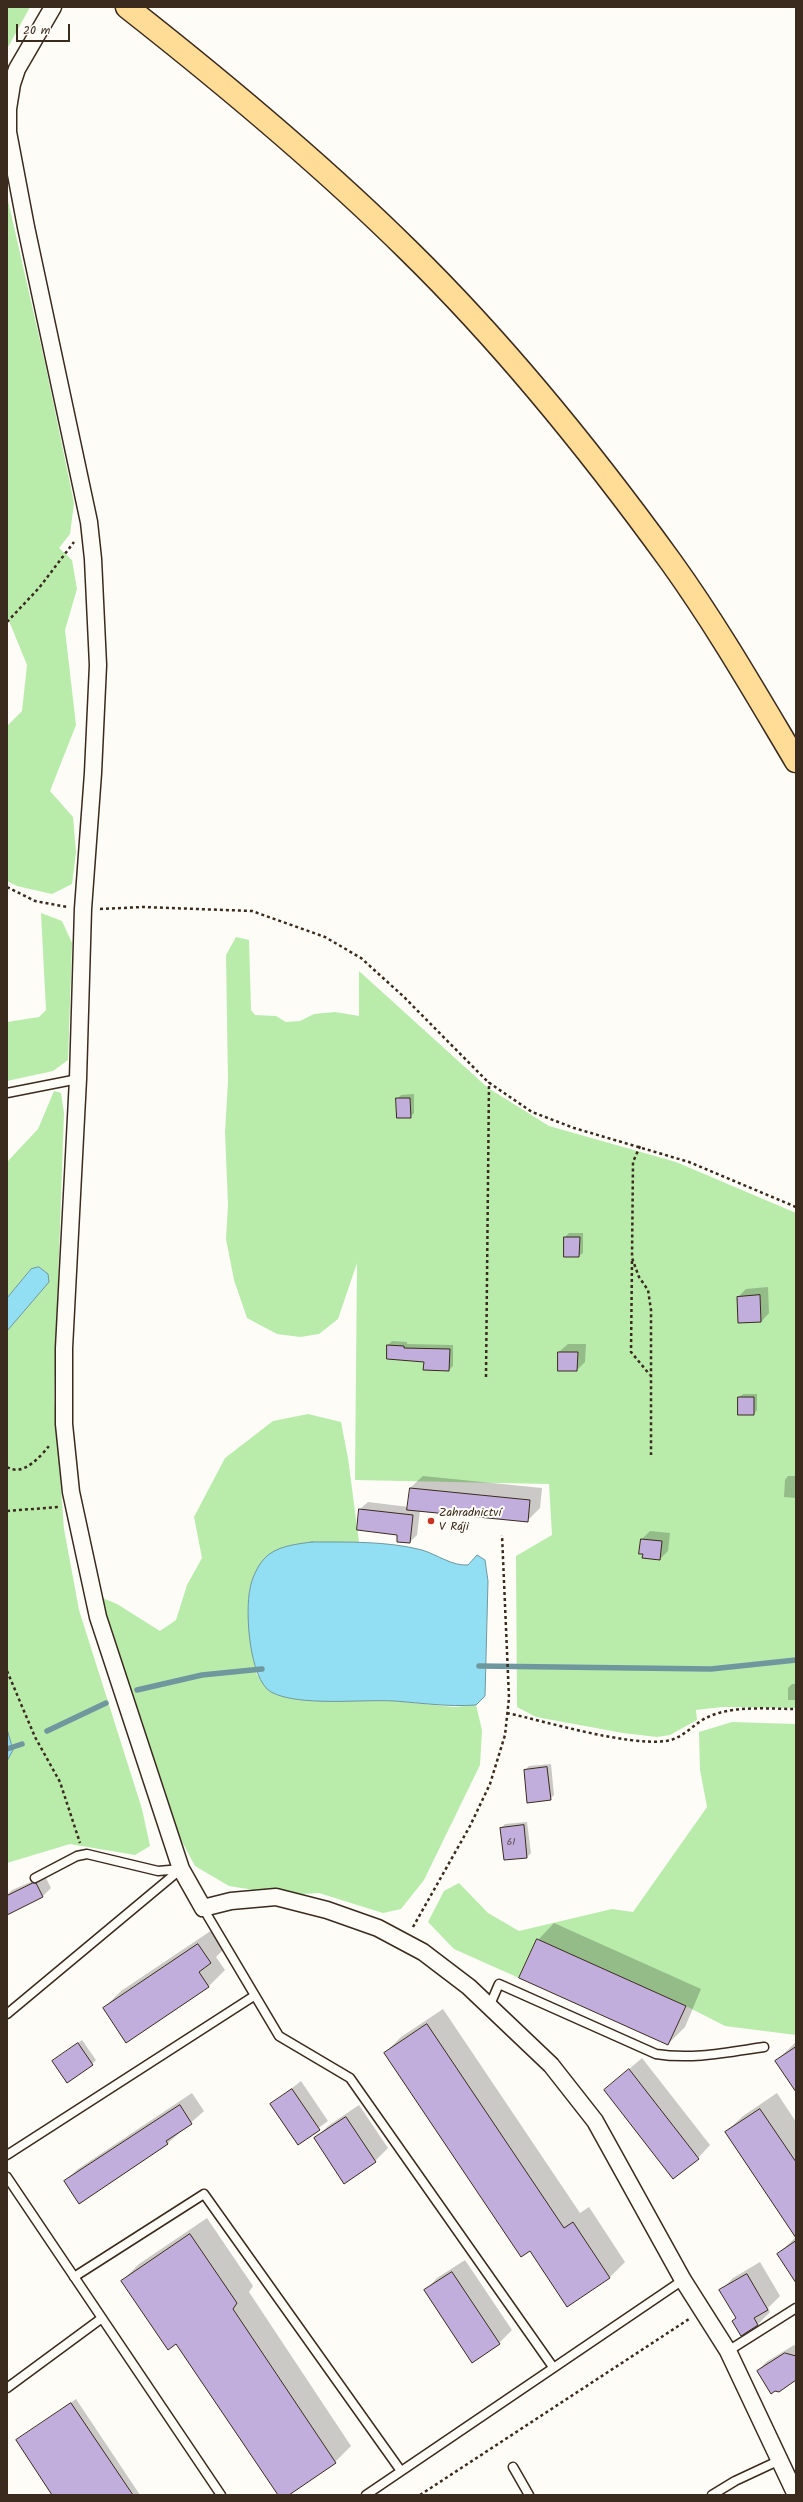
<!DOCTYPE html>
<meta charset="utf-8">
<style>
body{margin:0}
#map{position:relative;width:803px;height:2502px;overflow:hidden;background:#fdfcf7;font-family:Kalam,sans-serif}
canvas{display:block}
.frame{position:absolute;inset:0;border:8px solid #3b2a1e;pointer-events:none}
.scale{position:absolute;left:16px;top:24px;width:54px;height:18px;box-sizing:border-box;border:2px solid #3b2a1e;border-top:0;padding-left:5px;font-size:12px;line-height:14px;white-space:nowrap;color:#3b2a1e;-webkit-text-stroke:3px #fdfcf7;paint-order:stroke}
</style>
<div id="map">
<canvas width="803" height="2502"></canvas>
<div class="frame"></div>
<div class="scale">20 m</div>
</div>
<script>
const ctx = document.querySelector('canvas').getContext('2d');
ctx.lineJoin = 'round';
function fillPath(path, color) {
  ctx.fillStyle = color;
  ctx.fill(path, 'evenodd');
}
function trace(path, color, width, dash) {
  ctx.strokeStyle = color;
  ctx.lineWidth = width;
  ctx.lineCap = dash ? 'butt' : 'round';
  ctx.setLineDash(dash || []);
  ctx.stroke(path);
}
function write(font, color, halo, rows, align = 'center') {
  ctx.font = font + ' Kalam,sans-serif';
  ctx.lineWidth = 4;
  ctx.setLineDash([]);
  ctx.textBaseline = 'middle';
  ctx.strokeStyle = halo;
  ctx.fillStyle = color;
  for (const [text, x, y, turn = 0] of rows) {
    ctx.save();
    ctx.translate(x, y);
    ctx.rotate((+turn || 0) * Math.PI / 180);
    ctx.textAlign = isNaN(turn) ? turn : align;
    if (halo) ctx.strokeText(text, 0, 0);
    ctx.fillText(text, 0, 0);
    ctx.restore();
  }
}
const green = new Path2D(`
 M 7,7 L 30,7 L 7,49 Z
 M 7,196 L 45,363 L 74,503 L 70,534 L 59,548 L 72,560 L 77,589 L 65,630 L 76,725 L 50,791 L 73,817 L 76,852 L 72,884 L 52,894 L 17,886 L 7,881 L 7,726 L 22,711 L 27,665 L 7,616 Z
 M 41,913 L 62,921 L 72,943 L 68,1060 L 53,1071 L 7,1081 L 7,1022 L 39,1017 L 46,1010 Z
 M 236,937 L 249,940 L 251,1010 L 255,1015 L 276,1016 L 286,1022 L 300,1021 L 314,1014 L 335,1012 L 359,1016 L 359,971 L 488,1088 L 549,1126 L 676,1162 L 796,1213 L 796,1708 L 722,1707 L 696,1710 L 697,1720 L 670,1735 L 657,1737 L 623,1733 L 536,1717 L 517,1707 L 516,1556 L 552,1535 L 549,1484 L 355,1480 L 357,1263 L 338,1319 L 319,1334 L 300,1337 L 277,1334 L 247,1318 L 234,1280 L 226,1239 L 228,1205 L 225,1132 L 228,1082 L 226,955 Z
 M 54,1091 L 61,1093 L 64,1113 L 54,1396 L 64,1529 L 79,1610 L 142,1809 L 150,1846 L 135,1855 L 70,1844 L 7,1863 L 7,1761 L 13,1750 L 7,1729 L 7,1331 L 48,1282 L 31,1269 L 7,1298 L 7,1162 L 38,1129 Z
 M 308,1414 L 341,1422 L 348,1458 L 359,1542 L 312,1542 L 255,1576 L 250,1587 L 248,1605 L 253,1655 L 257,1675 L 270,1691 L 292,1699 L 394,1701 L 454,1707 L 476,1705 L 482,1730 L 480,1765 L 424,1880 L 401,1909 L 383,1913 L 319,1893 L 286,1895 L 229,1886 L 195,1866 L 172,1823 L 154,1760 L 106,1625 L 100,1597 L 117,1604 L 160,1631 L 176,1620 L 187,1585 L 202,1558 L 194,1517 L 225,1458 L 273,1421 Z
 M 732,1722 L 796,1724 L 796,2035 L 725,2026 L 686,2006 L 537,1939 L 519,1978 L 454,1949 L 428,1922 L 444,1891 L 459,1883 L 488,1913 L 519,1931 L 612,1909 L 633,1912 L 707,1807 L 700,1770 L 699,1732 Z`);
const water = new Path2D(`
 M 39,1267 L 48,1274 L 49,1282 L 7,1331 L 7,1298 L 31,1269 Z
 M 312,1542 C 348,1542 387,1541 422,1550 C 438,1555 452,1566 468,1565 L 477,1555 L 485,1560 L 488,1581 L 485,1696 L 476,1705 C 448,1707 422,1703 394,1701 C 361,1699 299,1707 271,1692 C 249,1679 245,1611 250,1589 C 251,1580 258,1565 264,1559 C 275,1546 297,1544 312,1542 Z
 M 7,1729 L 13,1750 L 7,1761 Z`);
const shadow = new Path2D(`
 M 414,1094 L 414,1113 L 410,1117 L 397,1099 L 401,1095 Z
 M 569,1233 L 583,1233 L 583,1253 L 579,1256 L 565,1237 Z
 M 768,1287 L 769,1313 L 761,1322 L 738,1297 L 746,1289 Z
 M 392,1341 L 407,1342 L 407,1344 L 453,1345 L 453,1366 L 449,1370 L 425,1361 L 388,1345 Z
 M 568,1344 L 586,1344 L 585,1362 L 577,1370 L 559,1352 Z
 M 743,1394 L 757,1394 L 757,1410 L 754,1414 L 739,1397 Z
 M 423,1476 L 542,1488 L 540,1508 L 527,1521 L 420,1510 L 417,1535 L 410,1542 L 398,1534 L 358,1529 L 360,1509 L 368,1502 L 409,1507 L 410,1488 Z
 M 788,1476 L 796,1476 L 796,1498 L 784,1497 L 785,1480 Z
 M 650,1531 L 670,1533 L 668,1551 L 660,1559 L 644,1553 L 642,1539 Z
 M 792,1684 L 796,1684 L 796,1700 L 788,1700 L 788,1688 Z
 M 551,1764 L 554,1795 L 550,1799 L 525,1770 L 529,1766 Z
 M 527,1822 L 531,1853 L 527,1857 L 501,1828 L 505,1824 Z
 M 45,1876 L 51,1888 L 42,1897 L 7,1905 L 7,1895 L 12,1890 Z
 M 554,1923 L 701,1989 L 685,2027 L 668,2044 L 538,1940 Z
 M 215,1928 L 227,1946 L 216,1957 L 225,1970 L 209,1986 L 127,2041 L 104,2008 L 121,1991 Z
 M 443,2009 L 580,2213 L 589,2207 L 625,2262 L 610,2277 L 568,2306 L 530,2250 L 385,2053 L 401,2037 Z
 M 82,2040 L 96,2060 L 92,2064 L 53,2061 Z
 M 796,2042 L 796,2090 L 776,2061 Z
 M 642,2058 L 710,2145 L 698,2158 L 605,2090 Z
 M 301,2081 L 328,2121 L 298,2143 L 272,2104 Z
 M 192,2093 L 204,2111 L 167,2144 L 65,2181 L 78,2169 Z
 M 777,2093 L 796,2122 L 796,2236 L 726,2132 L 743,2116 Z
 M 359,2105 L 388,2148 L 375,2161 L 316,2138 L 328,2126 Z
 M 207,2218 L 253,2286 L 249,2292 L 351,2446 L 335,2462 L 287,2495 L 280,2495 L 176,2343 L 122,2281 L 139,2264 Z
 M 796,2237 L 796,2281 L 778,2254 Z
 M 465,2260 L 512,2330 L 499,2343 L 472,2361 L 425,2291 L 437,2278 Z
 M 760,2262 L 780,2296 L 768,2308 L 770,2312 L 757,2325 L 733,2321 L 737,2317 L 721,2290 L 733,2278 Z
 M 794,2345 L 796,2346 L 796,2378 L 758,2371 L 766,2362 Z
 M 76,2399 L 140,2495 L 54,2495 L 17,2440 Z`);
const stream = new Path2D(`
 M 479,1666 L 711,1669 L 796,1660
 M 137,1690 L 202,1675 L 262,1669
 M 47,1731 L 106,1703
 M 7,1749 L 22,1744`);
const building = new Path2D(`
 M 396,1098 L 410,1098 L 411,1118 L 397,1118 Z
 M 564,1237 L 580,1237 L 579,1257 L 564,1257 Z
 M 760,1295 L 761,1322 L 738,1323 L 737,1297 Z
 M 387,1345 L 404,1346 L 404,1348 L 450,1349 L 449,1371 L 423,1370 L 424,1362 L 387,1359 Z
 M 558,1352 L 578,1352 L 577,1371 L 558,1371 Z
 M 738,1397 L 754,1397 L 754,1415 L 738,1415 Z
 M 410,1488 L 530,1500 L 528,1522 L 407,1510 Z
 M 359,1509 L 413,1515 L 410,1543 L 397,1542 L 397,1535 L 357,1530 Z
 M 641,1539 L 662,1541 L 660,1560 L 642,1558 L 643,1554 L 639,1554 Z
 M 547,1767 L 551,1800 L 527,1803 L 524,1770 Z
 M 524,1825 L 527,1858 L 504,1860 L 500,1828 Z
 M 33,1883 L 36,1883 L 43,1897 L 7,1915 L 7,1896 Z
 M 537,1939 L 686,2006 L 668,2045 L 519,1978 Z
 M 198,1944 L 211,1963 L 199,1972 L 209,1987 L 126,2043 L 103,2008 Z
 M 427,2024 L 564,2228 L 573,2222 L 610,2278 L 567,2307 L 530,2251 L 521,2257 L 384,2053 Z
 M 78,2043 L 93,2065 L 67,2083 L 52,2061 Z
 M 796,2047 L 796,2092 L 775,2061 Z
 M 629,2069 L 699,2159 L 673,2179 L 604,2090 Z
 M 292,2089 L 320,2130 L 298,2145 L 270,2104 Z
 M 180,2105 L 192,2124 L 166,2141 L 168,2144 L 79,2204 L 64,2181 Z
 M 760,2109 L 796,2162 L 796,2238 L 725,2132 Z
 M 346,2117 L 376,2162 L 344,2184 L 314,2138 Z
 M 190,2234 L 237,2303 L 233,2309 L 336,2463 L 289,2495 L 278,2495 L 176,2344 L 168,2350 L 121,2281 Z
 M 796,2241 L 796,2283 L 777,2254 Z
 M 452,2272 L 500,2344 L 472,2363 L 424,2290 Z
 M 747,2274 L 768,2310 L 754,2318 L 758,2325 L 741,2336 L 732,2321 L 736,2318 L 719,2290 Z
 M 785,2353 L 796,2356 L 796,2380 L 779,2392 L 775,2391 L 771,2394 L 757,2371 Z
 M 71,2403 L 133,2495 L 52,2495 L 16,2440 Z`);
const path = new Path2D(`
 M 7,622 L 39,588 L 74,542
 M 7,887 L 35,901 L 67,907
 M 100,909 L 143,907 L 252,911 L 325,937 L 361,958 L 403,996 L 488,1082 L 532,1112 L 574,1128 L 689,1162 L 796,1207
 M 640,1146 L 633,1162 L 632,1258 L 639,1277 L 648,1290 L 651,1310 L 651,1455
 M 632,1261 L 631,1352 L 650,1375
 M 486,1377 L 489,1082
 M 7,1467 C 23,1477 40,1457 49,1446
 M 7,1511 L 58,1507
 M 7,1671 L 35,1737 L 60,1782 L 80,1843
 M 507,1713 C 548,1722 626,1746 666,1741 C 683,1739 694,1723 708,1717 C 734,1705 768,1709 796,1709
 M 413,1927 L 470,1826 L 490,1784 L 505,1735 L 509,1698 L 502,1535
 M 420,2495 L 689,2319`);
const lane = new Path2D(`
 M 7,1093 L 78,1079
 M 203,1908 L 279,2036 L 350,2078 L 553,2367
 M 489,2007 L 499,1984 L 656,2054 C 692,2060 729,2052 764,2047
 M 7,2014 L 181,1869 L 158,1871 L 87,1854 L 77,1856 L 35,1878
 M 7,2155 L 254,1996
 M 7,2177 L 221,2495
 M 74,2277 L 204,2194 L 401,2471
 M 728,2351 L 796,2308
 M 7,2388 L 102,2318
 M 513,2467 L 529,2495
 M 366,2495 L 683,2280
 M 712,2495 L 735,2481 L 780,2460`);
const street = new Path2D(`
 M 53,7 L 17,69 L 12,84 L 8,109 L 8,132 L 26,227 L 89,522 L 93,559 L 98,665 L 93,773 L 83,909 L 78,1079 L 64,1348 L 64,1424 L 71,1492 L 98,1617 L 181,1869 L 203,1908 L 231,1901 L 276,1897 L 327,1910 L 378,1928 L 423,1952 L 469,1987 L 551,2065 L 595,2121 L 683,2280 L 728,2351 L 796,2495`);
const primary = new Path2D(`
 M 127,7 C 225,84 320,163 409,251 C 506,346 592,453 671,562 C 717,626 756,694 796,761`);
const markers = [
 [431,1521,4,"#c8321e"]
];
const numberNames = [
 ["61",511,1843]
];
const poiNames = [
 ["Zahradnictví",439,1514],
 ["V Ráji",439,1528]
];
fillPath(green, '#b9ebab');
fillPath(water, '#92dff3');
trace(water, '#6f979e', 1);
fillPath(shadow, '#0003');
trace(stream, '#6f979e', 5.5);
fillPath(building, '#c2aedd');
trace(building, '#3b2a1e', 1);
trace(lane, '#3b2a1e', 11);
trace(street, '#3b2a1e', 19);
trace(primary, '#3b2a1e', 25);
trace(path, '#3b2a1e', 2.5, [3, 3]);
trace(lane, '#fdfcf7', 8);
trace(street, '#fdfcf7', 16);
trace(primary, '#ffdd96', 22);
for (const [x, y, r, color] of markers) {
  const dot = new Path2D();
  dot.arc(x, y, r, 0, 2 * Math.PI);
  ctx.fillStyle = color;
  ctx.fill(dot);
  trace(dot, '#fdfcf7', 1.5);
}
write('10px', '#5d4b4e', null, numberNames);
write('12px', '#3b2a1e', '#fdfcf7', poiNames, 'left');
</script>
